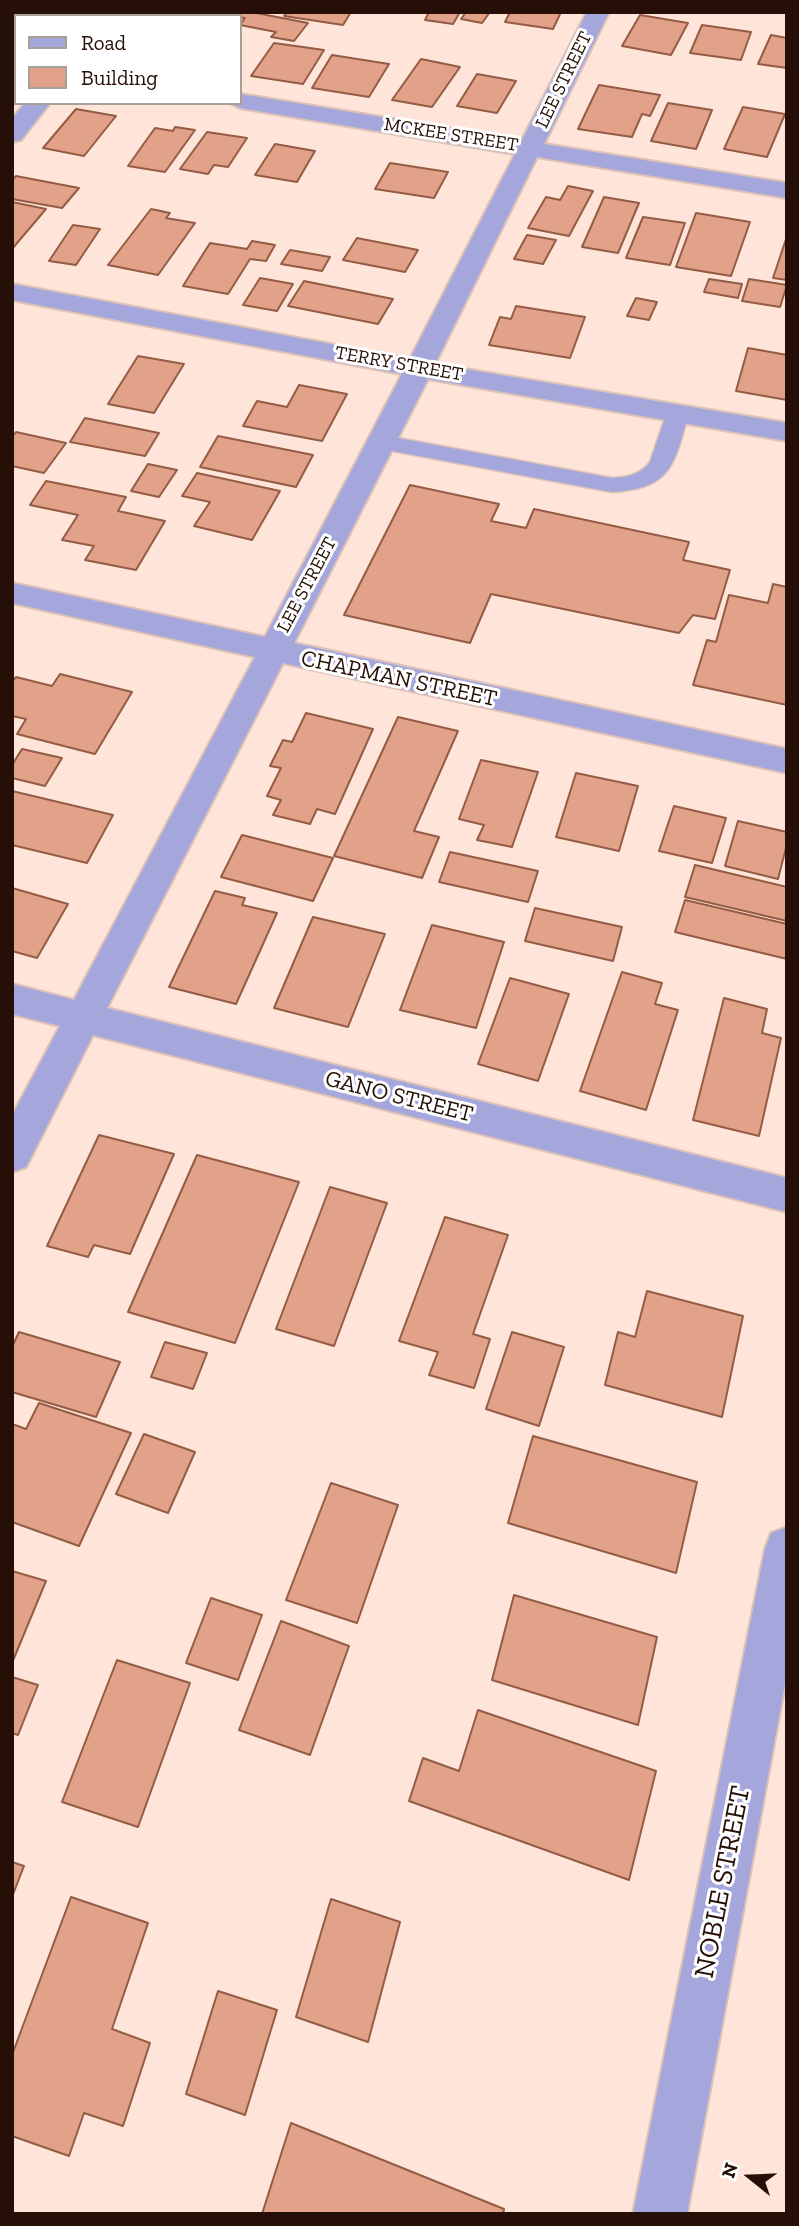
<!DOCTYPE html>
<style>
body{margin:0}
#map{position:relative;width:799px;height:2226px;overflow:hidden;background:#ffe4d9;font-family:"Zilla Slab",serif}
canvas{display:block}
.frame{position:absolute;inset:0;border:14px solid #250f06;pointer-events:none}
.legend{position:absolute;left:14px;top:14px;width:228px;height:91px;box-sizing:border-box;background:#fff;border:2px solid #a89f9b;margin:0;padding:9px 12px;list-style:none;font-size:21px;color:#250f06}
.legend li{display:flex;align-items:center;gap:14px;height:35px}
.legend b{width:35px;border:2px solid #a89f9b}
.north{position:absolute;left:715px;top:2142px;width:70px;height:70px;-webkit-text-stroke:5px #fff;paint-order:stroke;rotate:288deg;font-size:19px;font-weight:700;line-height:28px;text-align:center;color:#250f06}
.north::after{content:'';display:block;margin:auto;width:24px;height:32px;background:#250f06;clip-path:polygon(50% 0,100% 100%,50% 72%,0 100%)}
</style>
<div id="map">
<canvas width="799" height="2226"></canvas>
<div class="frame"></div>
<ul class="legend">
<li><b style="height:9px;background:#a5a6db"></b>Road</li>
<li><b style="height:19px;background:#e1a289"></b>Building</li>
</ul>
<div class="north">N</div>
</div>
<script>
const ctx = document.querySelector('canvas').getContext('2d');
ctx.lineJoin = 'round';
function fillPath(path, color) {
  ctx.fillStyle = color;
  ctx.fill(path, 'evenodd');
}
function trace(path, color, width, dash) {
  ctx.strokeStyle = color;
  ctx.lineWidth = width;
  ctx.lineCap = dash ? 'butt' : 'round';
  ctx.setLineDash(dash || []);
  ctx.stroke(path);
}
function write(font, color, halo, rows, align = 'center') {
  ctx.font = font + ' "Zilla Slab",serif';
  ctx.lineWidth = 6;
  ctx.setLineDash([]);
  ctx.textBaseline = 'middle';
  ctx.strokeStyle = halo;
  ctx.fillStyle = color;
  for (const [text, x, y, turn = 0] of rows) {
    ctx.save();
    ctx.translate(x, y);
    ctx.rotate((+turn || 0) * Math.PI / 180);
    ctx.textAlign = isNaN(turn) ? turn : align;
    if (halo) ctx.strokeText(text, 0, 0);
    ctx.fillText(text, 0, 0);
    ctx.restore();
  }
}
const building = new Path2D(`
 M 228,12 L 251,12 L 308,23 L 294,41 L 271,37 L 276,32 L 240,25 L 245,18 L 225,16 Z
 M 287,12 L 351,12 L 343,25 L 284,16 Z
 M 429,12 L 460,12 L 453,24 L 425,20 Z
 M 466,12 L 490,12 L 482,23 L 461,19 Z
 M 510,12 L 561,12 L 553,29 L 505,22 Z
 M 640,15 L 688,23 L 671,55 L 622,46 Z
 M 702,25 L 751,32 L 741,60 L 690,53 Z
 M 771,35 L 787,38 L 787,68 L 758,64 Z
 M 274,43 L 324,50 L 303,84 L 251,76 Z
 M 332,55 L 389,64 L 369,97 L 312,88 Z
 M 421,59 L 460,67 L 432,107 L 392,100 Z
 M 477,74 L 516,81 L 497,113 L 457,106 Z
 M 599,85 L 660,95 L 650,116 L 642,114 L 632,137 L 578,129 Z
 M 668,103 L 712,110 L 696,149 L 651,141 Z
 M 743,107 L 785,114 L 767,157 L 724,149 Z
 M 76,109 L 116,116 L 84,156 L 43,148 Z
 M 175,127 L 195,130 L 165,172 L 128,166 L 155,128 L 173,131 Z
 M 207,132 L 247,138 L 228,167 L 214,165 L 208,174 L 180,169 Z
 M 275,144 L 315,151 L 297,182 L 255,175 Z
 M 390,163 L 448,172 L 434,198 L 375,189 Z
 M 16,176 L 79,188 L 62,208 L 12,199 L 12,180 Z
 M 568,186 L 593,191 L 569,236 L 528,228 L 546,197 L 560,200 Z
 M 604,197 L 639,203 L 618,253 L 582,247 Z
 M 12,202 L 46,209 L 12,249 Z
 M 151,209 L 170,213 L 166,218 L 195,223 L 158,275 L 108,265 Z
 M 696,213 L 750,222 L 731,276 L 676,267 Z
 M 643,217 L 685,223 L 670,265 L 626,258 Z
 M 73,225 L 100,229 L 76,265 L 49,261 Z
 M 527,235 L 556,240 L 543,264 L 514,259 Z
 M 787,236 L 787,280 L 773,278 Z
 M 357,238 L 418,250 L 405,272 L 343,260 Z
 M 252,241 L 275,245 L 266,261 L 250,259 L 228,294 L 183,286 L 210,243 L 247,249 Z
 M 290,250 L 330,257 L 322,271 L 281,264 Z
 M 260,278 L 293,284 L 277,311 L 243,305 Z
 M 709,279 L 742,284 L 738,298 L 704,292 Z
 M 749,279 L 787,285 L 780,307 L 742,301 Z
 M 304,281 L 393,299 L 378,324 L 288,306 Z
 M 636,298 L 657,302 L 649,320 L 627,316 Z
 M 516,306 L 585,317 L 570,358 L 489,345 L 500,317 L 511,319 Z
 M 748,348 L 787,355 L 787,400 L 736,391 Z
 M 138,356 L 184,364 L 154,413 L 108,404 Z
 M 299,385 L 347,394 L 322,441 L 243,426 L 257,401 L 287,407 Z
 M 85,418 L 159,433 L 145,456 L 70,442 Z
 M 16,432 L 66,443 L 44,473 L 12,466 L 12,437 Z
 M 218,436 L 313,455 L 296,487 L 200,467 Z
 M 148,464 L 177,470 L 159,497 L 131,491 Z
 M 197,473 L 280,491 L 252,540 L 194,526 L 210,502 L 182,496 Z
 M 46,481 L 126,497 L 118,511 L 165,521 L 136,570 L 85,560 L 94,546 L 62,540 L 78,515 L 30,505 Z
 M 410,485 L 499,504 L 491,521 L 526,528 L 534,509 L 689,542 L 683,560 L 730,570 L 715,619 L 693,615 L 679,633 L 491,594 L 470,643 L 344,615 Z
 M 773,584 L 787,587 L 787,705 L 693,685 L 707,640 L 716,642 L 729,595 L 768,603 Z
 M 60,674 L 132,692 L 95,754 L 17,734 L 26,719 L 12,716 L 12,682 L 16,677 L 52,686 Z
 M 306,713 L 373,729 L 335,814 L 317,809 L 310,824 L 273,815 L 281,800 L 267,796 L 281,768 L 270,766 L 283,740 L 292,742 Z
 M 398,717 L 458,731 L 414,831 L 439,837 L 422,878 L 334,856 Z
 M 22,749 L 62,758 L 45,786 L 12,778 L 12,765 Z
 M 481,760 L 538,772 L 512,847 L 477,840 L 484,825 L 459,819 Z
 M 576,773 L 638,786 L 619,851 L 556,837 Z
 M 12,791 L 113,815 L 87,863 L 12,845 Z
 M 674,806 L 726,818 L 712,863 L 659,851 Z
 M 738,821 L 787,832 L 787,844 L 778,879 L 725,866 Z
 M 242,835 L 333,858 L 313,901 L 221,877 Z
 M 450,852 L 538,871 L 528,902 L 439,882 Z
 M 695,865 L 787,887 L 787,921 L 685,897 Z
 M 12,888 L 68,904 L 37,958 L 12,951 Z
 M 215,891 L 245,898 L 242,905 L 277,913 L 236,1004 L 169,987 Z
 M 685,900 L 787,924 L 787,959 L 675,932 Z
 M 535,908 L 622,927 L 613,961 L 525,941 Z
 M 313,917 L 385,934 L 348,1027 L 274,1008 Z
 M 432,925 L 504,942 L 476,1028 L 400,1010 Z
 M 622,972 L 662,983 L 655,1004 L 678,1010 L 646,1110 L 580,1091 Z
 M 510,978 L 569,994 L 538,1081 L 478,1064 Z
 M 724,998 L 767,1009 L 762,1033 L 781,1038 L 759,1136 L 693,1120 Z
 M 99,1135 L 174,1154 L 130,1254 L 94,1245 L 88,1257 L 47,1246 Z
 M 197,1155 L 299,1182 L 235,1343 L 128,1312 Z
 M 330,1187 L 387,1203 L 334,1346 L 276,1329 Z
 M 445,1217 L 508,1235 L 473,1334 L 490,1339 L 474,1388 L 429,1375 L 438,1352 L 399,1341 Z
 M 647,1291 L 743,1316 L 722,1417 L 605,1385 L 618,1332 L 635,1337 Z
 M 19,1332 L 120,1362 L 96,1417 L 12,1392 L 12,1347 Z
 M 512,1332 L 564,1347 L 539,1426 L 486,1409 Z
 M 165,1342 L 207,1353 L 193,1389 L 151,1377 Z
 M 39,1403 L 131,1433 L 79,1546 L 12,1522 L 12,1424 L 26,1429 Z
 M 144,1434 L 195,1452 L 168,1513 L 116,1494 Z
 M 533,1436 L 697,1482 L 676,1573 L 508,1523 Z
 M 331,1483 L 398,1505 L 357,1623 L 286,1600 Z
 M 12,1571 L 46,1581 L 12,1663 Z
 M 514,1595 L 657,1637 L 638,1725 L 492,1680 Z
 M 211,1598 L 262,1615 L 238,1680 L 186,1663 Z
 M 281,1621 L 349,1646 L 310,1755 L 239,1730 Z
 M 117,1660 L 190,1683 L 138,1827 L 62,1802 Z
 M 12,1677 L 38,1685 L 18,1735 L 12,1733 Z
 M 478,1710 L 656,1771 L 629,1880 L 409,1801 L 423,1758 L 459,1771 Z
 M 12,1862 L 24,1866 L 12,1897 Z
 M 71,1897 L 148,1923 L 112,2029 L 150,2043 L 123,2126 L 84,2113 L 69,2156 L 12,2136 L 12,2055 Z
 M 331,1899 L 400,1922 L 368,2042 L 296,2017 Z
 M 218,1991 L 277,2010 L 245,2115 L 186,2094 Z
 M 291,2123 L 504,2209 L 503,2214 L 262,2214 Z`);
const lane = new Path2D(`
 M 678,405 L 686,407 L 689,412 C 674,464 673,488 612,492 L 382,449 L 374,447 L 371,442 L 374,437 L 382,435 L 612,478 C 628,477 640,475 650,462 L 667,412 L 670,407 Z`);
const street = new Path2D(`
 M 101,12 L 124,12 L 122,16 L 99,16 Z
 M 587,12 L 609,12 L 544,144 L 787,183 L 787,198 L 537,157 L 435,364 L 787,423 L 787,441 L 428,379 L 294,643 L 787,749 L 787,773 L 283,663 L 107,1008 L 787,1178 L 787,1212 L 93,1035 L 26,1167 L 12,1172 L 12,1116 L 60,1026 L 12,1014 L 12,984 L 74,1000 L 255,657 L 12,603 L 12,583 L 265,637 L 402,374 L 12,300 L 12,284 L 410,359 L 515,154 L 240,108 L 230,103 L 240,103 L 240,94 L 522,140 Z
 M 12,57 L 16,57 L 16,71 L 12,71 Z
 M 25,103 L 50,103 L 21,140 L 12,142 L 12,119 Z
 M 787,1527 L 787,1673 L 687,2214 L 633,2214 L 765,1549 L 771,1533 Z`);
const farStreetnames = [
 ["LEE STREET",564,80,-64],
 ["MCKEE STREET",451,135,9],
 ["TERRY STREET",399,364,10],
 ["LEE STREET",307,585,-62]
];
const streetNames = [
 ["CHAPMAN STREET",399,679,12],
 ["GANO STREET",399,1097,14]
];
const nearStreetnames = [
 ["NOBLE STREET",723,1882,-79]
];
fillPath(building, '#e1a289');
trace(building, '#945c44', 2);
trace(lane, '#dcc2b7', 3);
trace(street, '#dcc2b7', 4);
fillPath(lane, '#a5a6db');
fillPath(street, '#a5a6db');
write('19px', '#250f06', '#fff', farStreetnames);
write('23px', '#250f06', '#fff', streetNames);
write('28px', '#250f06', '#fff', nearStreetnames);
</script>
